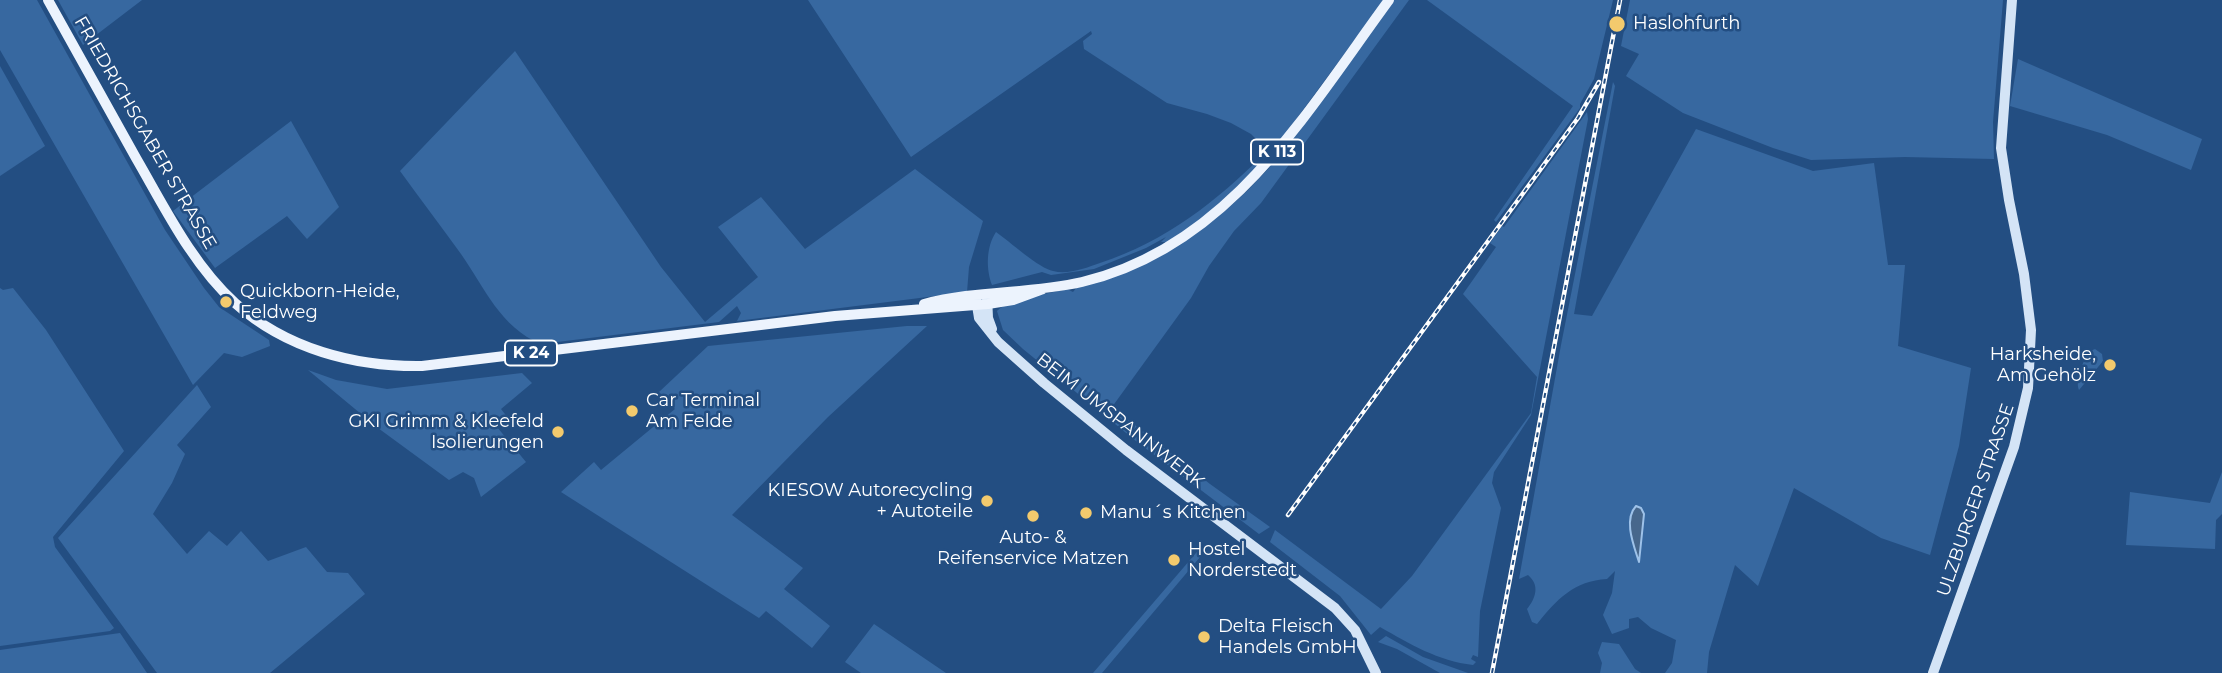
<!DOCTYPE html>
<meta charset="utf-8">
<style>
body{margin:0}
canvas{display:block;background:#234e82}
</style>
<canvas width="2222" height="673"></canvas>
<script>
const ctx = document.querySelector('canvas').getContext('2d');
ctx.lineJoin = 'round';
function fillPath(path, color) {
  ctx.fillStyle = color;
  ctx.fill(path, 'evenodd');
}
function trace(path, color, width, dash) {
  ctx.strokeStyle = color;
  ctx.lineWidth = width;
  ctx.lineCap = dash ? 'butt' : 'round';
  ctx.setLineDash(dash || []);
  ctx.stroke(path);
}
function write(font, color, halo, rows, align = 'center') {
  ctx.font = font + ' Montserrat,sans-serif';
  ctx.lineWidth = 5;
  ctx.setLineDash([]);
  ctx.textBaseline = 'middle';
  ctx.strokeStyle = halo;
  ctx.fillStyle = color;
  for (const [text, x, y, turn = 0] of rows) {
    ctx.save();
    ctx.translate(x, y);
    ctx.rotate((+turn || 0) * Math.PI / 180);
    ctx.textAlign = isNaN(turn) ? turn : align;
    if (halo) ctx.strokeText(text, 0, 0);
    ctx.fillText(text, 0, 0);
    ctx.restore();
  }
}
const green = new Path2D(`
 M 0,0 L 37,0 L 165,230 L 204,288 L 219,307 L 269,340 L 270,346 L 242,357 L 224,353 L 193,385 L 0,50 Z
 M 58,0 L 142,0 L 83,45 Z
 M 808,0 L 1384,0 L 1266,160 L 1203,219 L 1167,242 L 1161,242 L 1166,237 L 1146,248 L 1094,269 L 1051,275 L 1042,272 L 992,285 C 986,269 986,247 996,232 C 1009,241 1040,269 1053,271 C 1068,275 1086,268 1100,263 C 1166,241 1216,202 1264,154 L 1265,148 L 1251,134 L 1231,123 L 1207,114 L 1167,103 L 1084,49 L 1083,41 L 1092,34 L 1091,31 L 911,157 Z
 M 1393,0 L 1409,0 L 1261,203 L 1234,231 L 1209,266 L 1191,298 L 1112,407 L 1210,484 L 1270,527 L 1259,534 L 1136,441 L 1023,349 L 1003,330 L 997,311 C 1009,298 1049,294 1067,289 L 1073,292 L 1077,287 L 1089,283 L 1225,211 L 1247,191 L 1268,169 L 1308,117 Z
 M 1427,0 L 1613,0 L 1594,79 L 1580,104 L 1580,108 L 1496,222 L 1494,220 L 1573,106 Z
 M 1630,0 L 2003,0 L 1993,122 L 1994,159 L 1905,157 L 1811,160 L 1773,148 L 1683,113 L 1626,76 L 1639,54 L 1621,46 Z
 M 515,51 L 661,267 L 705,322 L 758,277 L 718,227 L 761,197 L 805,249 L 915,169 L 983,221 L 969,267 L 967,292 L 737,321 L 741,313 L 737,306 L 719,322 L 541,344 C 500,327 485,288 461,254 C 441,226 420,199 400,171 Z
 M 2018,59 L 2202,139 L 2191,170 L 2107,135 L 2010,106 Z
 M 0,66 L 45,146 L 0,176 Z
 M 1613,82 L 1615,86 L 1574,314 L 1592,316 L 1696,129 L 1813,171 L 1874,163 L 1888,265 L 1905,265 L 1898,346 L 1971,368 L 1959,446 L 1930,555 L 1881,538 L 1794,488 L 1758,586 L 1735,565 L 1709,652 L 1707,673 L 1665,673 L 1672,663 L 1676,640 L 1651,628 L 1638,617 L 1629,619 L 1629,628 L 1612,634 L 1603,615 L 1612,593 L 1615,571 L 1607,579 C 1574,581 1557,599 1537,624 L 1532,622 L 1527,609 C 1536,598 1540,585 1528,575 L 1519,579 L 1561,345 Z
 M 1587,112 L 1588,119 L 1532,410 L 1531,415 L 1494,472 L 1492,483 L 1501,508 L 1480,611 L 1478,657 L 1473,655 L 1471,659 L 1476,662 L 1473,665 C 1438,661 1410,644 1380,627 L 1371,635 L 1340,596 L 1270,542 L 1275,530 L 1381,609 L 1412,576 L 1531,413 L 1537,377 L 1463,294 L 1496,247 L 1490,243 L 1502,226 L 1504,227 Z
 M 291,121 L 339,207 L 307,239 L 287,216 L 215,268 L 173,211 Z
 M 0,288 L 3,290 L 13,288 L 46,330 L 124,451 L 53,537 L 55,547 L 114,628 L 110,631 L 0,646 Z
 M 907,326 L 927,326 L 828,417 L 732,515 L 803,568 L 784,589 L 830,626 L 812,648 L 766,611 L 759,618 L 561,492 L 594,462 L 601,470 L 675,409 L 659,392 L 708,346 Z
 M 2095,349 L 2102,354 L 2103,361 L 2079,390 C 2075,380 2083,363 2088,352 Z
 M 308,370 L 336,380 L 387,389 L 522,373 L 532,383 L 501,409 L 508,418 L 497,427 L 526,462 L 481,497 L 474,478 L 463,472 L 449,480 L 378,428 Z
 M 197,385 L 211,407 L 177,445 L 185,454 L 172,483 L 153,514 L 187,554 L 209,531 L 227,546 L 241,531 L 268,561 L 306,547 L 327,572 L 348,573 L 365,594 L 270,673 L 157,673 L 58,538 Z
 M 2222,472 L 2222,514 L 2216,520 L 2215,549 L 2126,545 L 2130,492 L 2210,503 Z
 M 1202,546 L 1206,550 L 1102,673 L 1093,673 Z
 M 874,624 L 946,673 L 861,673 L 845,662 Z
 M 120,633 L 147,673 L 0,673 L 0,650 Z
 M 1386,636 L 1423,657 L 1468,673 L 1440,673 L 1397,649 L 1378,642 Z
 M 1602,642 L 1619,644 L 1635,669 L 1641,673 L 1600,673 L 1602,663 L 1598,653 Z`);
const water = new Path2D(`
 M 1636,506 L 1641,508 L 1644,514 L 1639,562 C 1634,546 1623,520 1636,506 Z`);
const secondary = new Path2D(`
 M 987,296 L 988,318 L 992,329
 M 976,299 L 979,318 L 998,342 L 1044,383 L 1126,450 L 1335,608 L 1355,630 L 1376,673
 M 1933,673 L 2014,447 L 2028,388 L 2031,330 L 2024,274 L 2009,200 L 2001,148 L 2012,0`);
const primary = new Path2D(`
 M 48,0 C 77,53 107,105 136,158 C 165,208 192,264 235,303 C 286,349 355,367 422,366 L 835,316 L 988,304 L 1013,300 L 1043,289
 M 924,304 C 976,290 1030,294 1082,282 C 1229,247 1306,113 1389,0`);
const rail = new Path2D(`
 M 1288,515 L 1578,118 L 1599,82
 M 1492,673 L 1620,0`);
const markers = [
 [1617,24,9,"#f3ca6d"],
 [226,302,7,"#f3ca6d"],
 [2110,365,7,"#f3ca6d"],
 [632,411,7,"#f3ca6d"],
 [558,432,7,"#f3ca6d"],
 [987,501,7,"#f3ca6d"],
 [1086,513,7,"#f3ca6d"],
 [1033,516,7,"#f3ca6d"],
 [1174,560,7,"#f3ca6d"],
 [1204,637,7,"#f3ca6d"]
];
const shields = [
 [1277,152,52],
 [531,353,52]
];
const shieldNames = [
 ["K 113",1277,152],
 ["K 24",531,353]
];
const poiNames = [
 ["Haslohfurth",1633,24],
 ["Quickborn-Heide,",240,292],
 ["Feldweg",240,313],
 ["Harksheide,",2096,355,"right"],
 ["Am Gehölz",2096,376,"right"],
 ["Car Terminal",646,401],
 ["Am Felde",646,422],
 ["GKI Grimm & Kleefeld",544,422,"right"],
 ["Isolierungen",544,443,"right"],
 ["KIESOW Autorecycling",973,491,"right"],
 ["+ Autoteile",973,512,"right"],
 ["Manu´s Kitchen",1100,513],
 ["Auto- &",1033,538,"center"],
 ["Reifenservice Matzen",1033,559,"center"],
 ["Hostel",1188,550],
 ["Norderstedt",1188,571],
 ["Delta Fleisch",1218,627],
 ["Handels GmbH",1218,648]
];
const streetNames = [
 ["FRIEDRICHSGABER STRASSE",145,133,60],
 ["BEIM UMSPANNWERK",1120,421,38],
 ["ULZBURGER STRASSE",1976,500,-71]
];
fillPath(green, '#3768a0');
fillPath(water, '#47678c');
trace(water, '#9ec2e9', 2);
trace(secondary, '#d4e4f6', 10);
trace(primary, '#ecf3fd', 10);
trace(rail, '#fff', 4.5);
trace(rail, '#234e82', 2, [5]);
for (const [x, y, r, color] of markers) {
  const dot = new Path2D();
  dot.arc(x, y, r, 0, 2 * Math.PI);
  ctx.fillStyle = color;
  ctx.fill(dot);
  trace(dot, '#234e82', 2.5);
}
for (const [x, y, w] of shields) {
  const box = new Path2D();
  box.roundRect(x - w / 2, y - 12.5, w, 25, 5);
  ctx.fillStyle = '#234e82';
  ctx.fill(box);
  trace(box, '#fff', 2);
}
write('bold 16px', '#fff', null, shieldNames);
write('18px', '#fff', '#234e82', poiNames, 'left');
write('18px', '#fff', '#234e82', streetNames);
</script>
